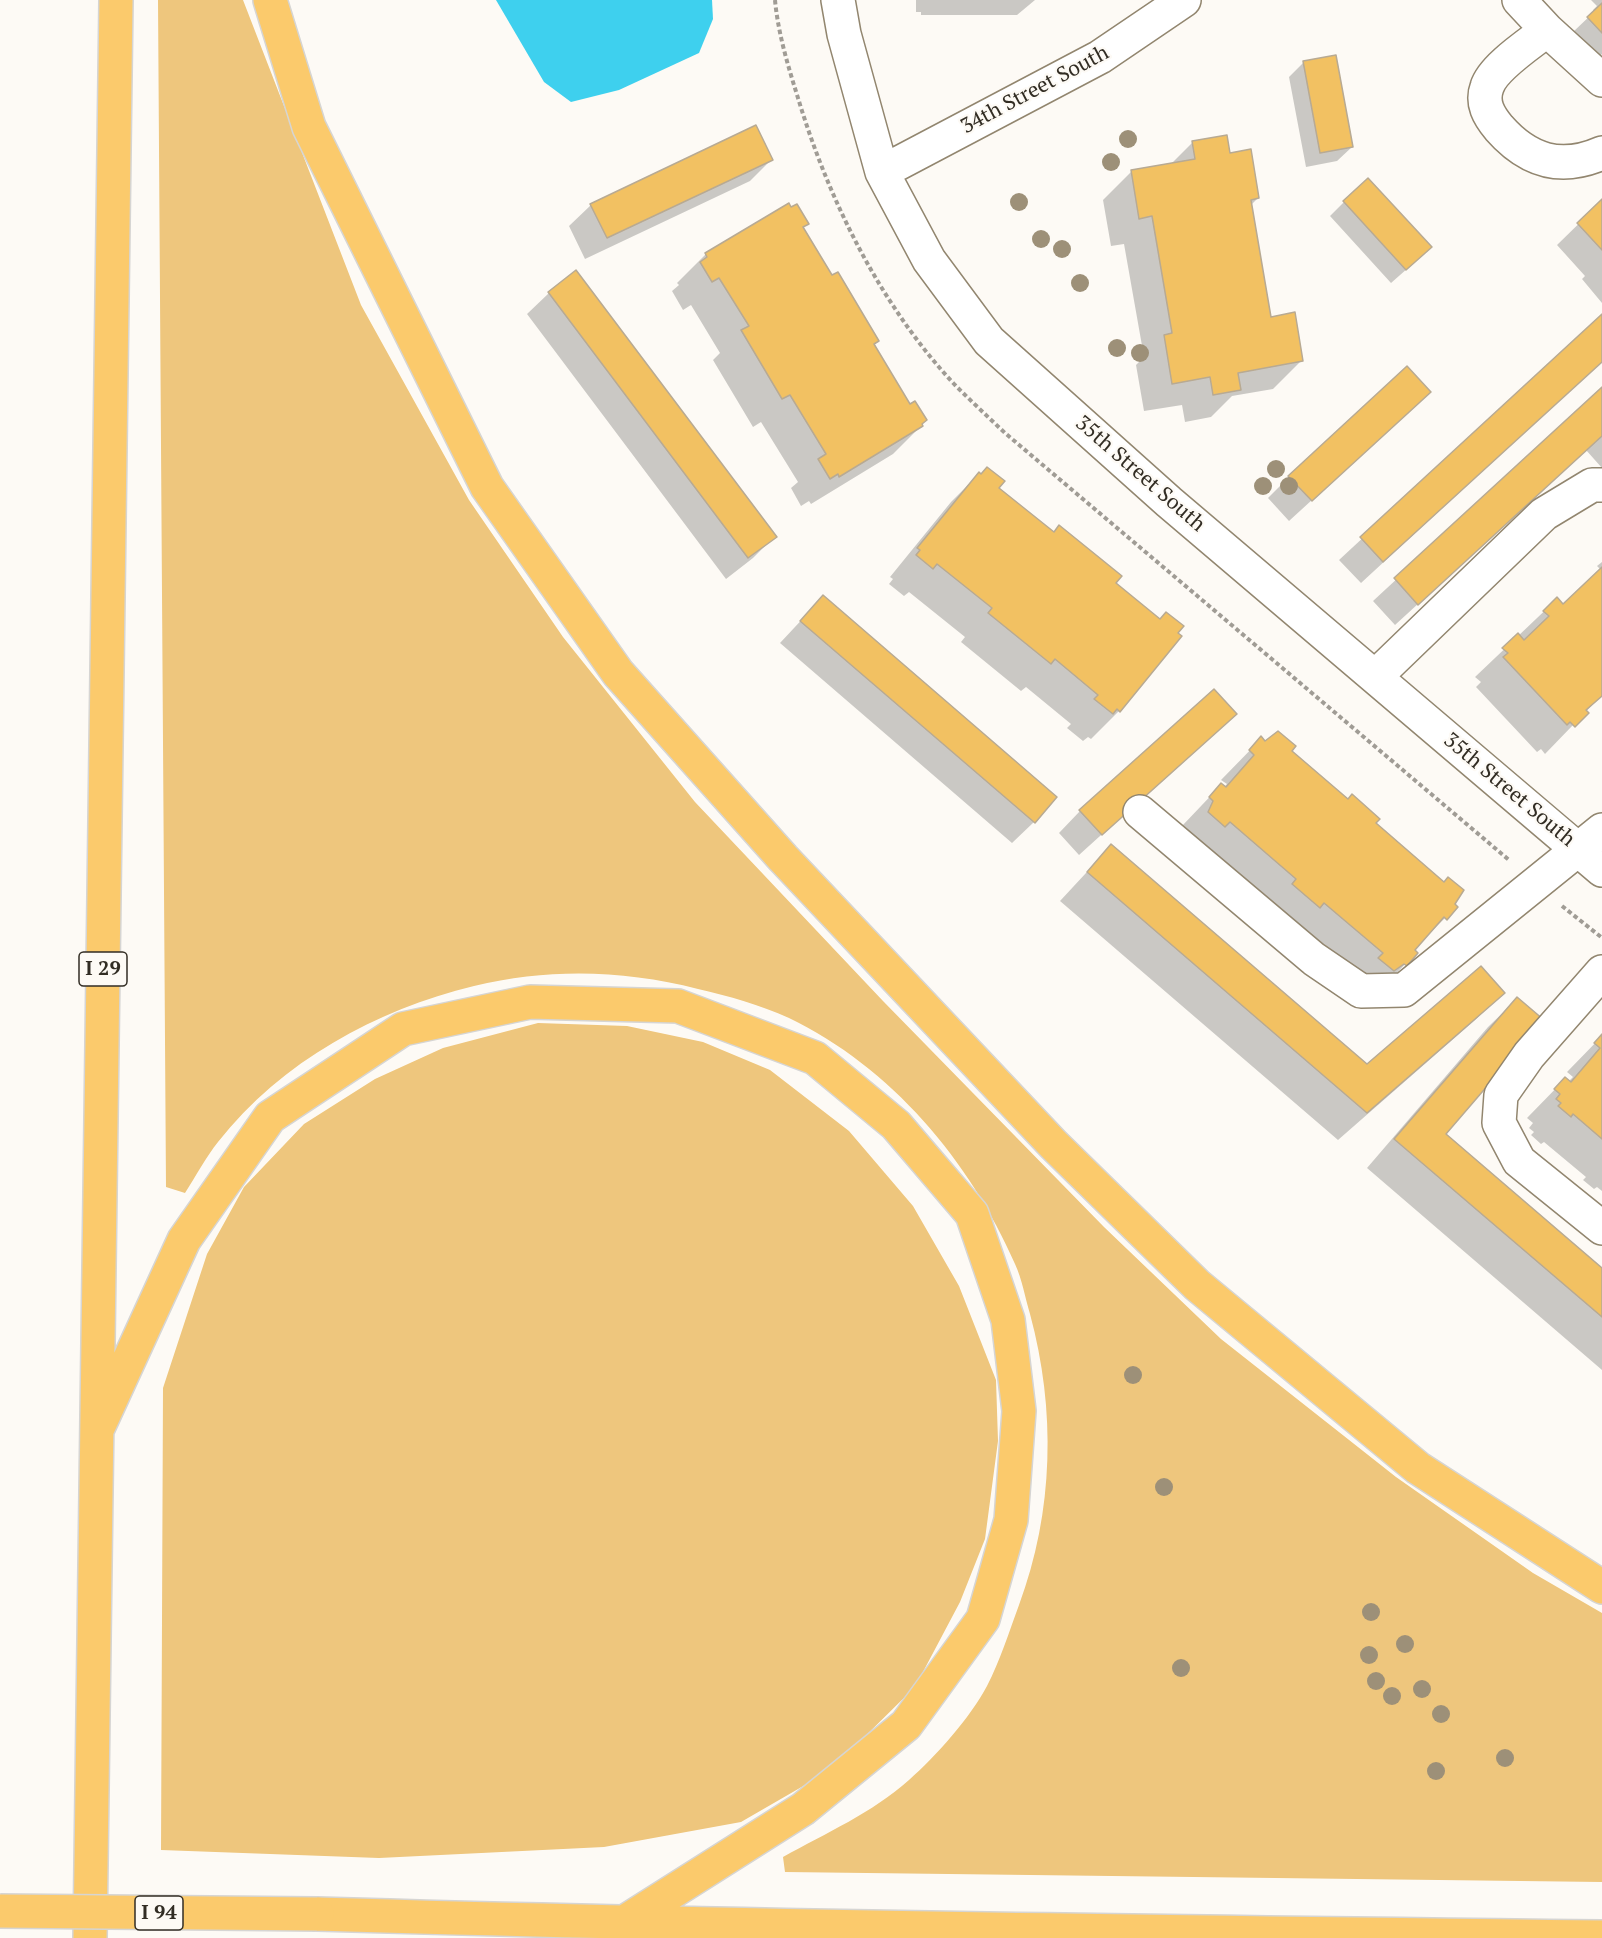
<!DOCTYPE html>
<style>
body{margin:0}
canvas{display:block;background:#fdfaf5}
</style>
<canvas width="1602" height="1938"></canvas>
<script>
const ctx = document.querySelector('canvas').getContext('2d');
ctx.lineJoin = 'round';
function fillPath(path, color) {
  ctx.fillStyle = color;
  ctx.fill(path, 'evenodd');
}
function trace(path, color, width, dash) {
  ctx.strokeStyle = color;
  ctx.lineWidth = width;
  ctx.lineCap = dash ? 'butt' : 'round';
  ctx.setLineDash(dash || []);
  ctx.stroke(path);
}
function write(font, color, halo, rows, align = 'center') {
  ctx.font = font + ' "PT Serif",serif';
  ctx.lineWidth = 4.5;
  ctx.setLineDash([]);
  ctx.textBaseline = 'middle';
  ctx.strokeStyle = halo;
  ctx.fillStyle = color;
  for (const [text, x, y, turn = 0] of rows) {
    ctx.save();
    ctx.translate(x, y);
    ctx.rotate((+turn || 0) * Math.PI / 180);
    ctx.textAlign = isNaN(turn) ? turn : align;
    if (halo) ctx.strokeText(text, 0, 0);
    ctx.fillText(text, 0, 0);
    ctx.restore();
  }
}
const green = new Path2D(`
 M 158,0 L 243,0 L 361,305 L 469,500 L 563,637 L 695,802 L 883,1001 L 1104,1227 L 1221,1339 L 1396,1477 L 1533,1573 L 1602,1613 L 1602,1882 L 785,1872 L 783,1857 C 826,1833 872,1813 909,1780 C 936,1756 970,1718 987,1686 C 1000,1661 1009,1632 1019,1605 C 1054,1511 1056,1410 1030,1314 C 1025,1297 1022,1279 1015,1264 C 970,1161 891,1067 789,1018 C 760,1005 729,996 698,989 C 623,970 550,968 474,986 C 376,1010 282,1061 218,1142 C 206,1157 196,1176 185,1193 L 166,1187 Z
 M 538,1023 L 627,1026 L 703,1042 L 770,1070 L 849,1131 L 913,1206 L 959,1286 L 996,1380 L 998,1441 L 985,1539 L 960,1602 L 915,1687 L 831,1770 L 741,1822 L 604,1847 L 379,1858 L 161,1850 L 163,1388 L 207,1254 L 244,1187 L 304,1124 L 375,1079 L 443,1048 Z`);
const water = new Path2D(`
 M 496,0 L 712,0 L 713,19 L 699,53 L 619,90 L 571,102 L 544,82 Z`);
const shadow = new Path2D(`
 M 916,0 L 1035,0 L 1017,15 L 921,15 L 921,12 L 916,12 Z
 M 1591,0 L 1602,0 L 1602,54 L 1598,58 L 1573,32 L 1594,12 L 1593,10 L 1597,6 Z
 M 1303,63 L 1352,147 L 1337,161 L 1306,167 L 1289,77 Z
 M 1193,142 L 1229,155 L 1258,198 L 1250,206 L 1269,318 L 1302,360 L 1273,389 L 1232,396 L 1211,417 L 1185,422 L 1182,405 L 1144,411 L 1136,365 L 1144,357 L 1124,244 L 1111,246 L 1103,200 L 1132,171 L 1170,165 Z
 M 771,160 L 750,181 L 585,259 L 569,226 L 591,205 Z
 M 1602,201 L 1602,303 L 1582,279 L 1585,276 L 1557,245 Z
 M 1344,202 L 1416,261 L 1391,283 L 1330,216 Z
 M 788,205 L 807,224 L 802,229 L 832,277 L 878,341 L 873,346 L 921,426 L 893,454 L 811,504 L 809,501 L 801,506 L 791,488 L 798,482 L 761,422 L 753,427 L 713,360 L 720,353 L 691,305 L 683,310 L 672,291 L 679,285 L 677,283 L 706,254 Z
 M 549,293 L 775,536 L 753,558 L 726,579 L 527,314 Z
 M 1602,316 L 1602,361 L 1361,583 L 1339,560 Z
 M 1602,389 L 1602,468 L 1586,450 L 1395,625 L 1373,601 Z
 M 1407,413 L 1289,521 L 1268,498 L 1289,477 Z
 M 979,474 L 1114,583 L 1119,711 L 1091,739 L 1088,737 L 1083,741 L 1067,728 L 1071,724 L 1026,687 L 1021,691 L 961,642 L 965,637 L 909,592 L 904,596 L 889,584 L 893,579 L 890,577 L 951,502 Z
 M 1602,562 L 1602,695 L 1545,754 L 1541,749 L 1537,752 L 1476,687 L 1481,682 L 1475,677 L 1557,599 L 1563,606 L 1601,570 L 1597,566 Z
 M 823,597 L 1034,822 L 1012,843 L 780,643 Z
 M 1235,714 L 1079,855 L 1059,833 L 1080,811 Z
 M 1261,739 L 1265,743 L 1290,751 L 1374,824 L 1456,907 L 1417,946 L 1413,951 L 1416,953 L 1377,993 L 1182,826 L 1221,785 L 1224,787 L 1227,784 L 1221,780 Z
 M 1111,846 L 1367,1066 L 1503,993 L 1474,1021 L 1338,1140 L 1060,901 Z
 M 1517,999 L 1444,1134 L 1602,1270 L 1602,1370 L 1367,1168 L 1488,1027 Z
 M 1602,1036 L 1602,1191 L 1597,1187 L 1594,1189 L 1583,1180 L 1586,1177 L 1544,1142 L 1541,1144 L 1531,1135 L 1534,1132 L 1529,1128 L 1533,1123 L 1527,1118 L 1565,1079 L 1568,1082 L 1573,1077 L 1567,1072 Z`);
const building = new Path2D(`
 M 1602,3 L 1602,33 L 1587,17 Z
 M 1336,55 L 1353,147 L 1320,153 L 1303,61 Z
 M 756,125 L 773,160 L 607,238 L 590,204 Z
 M 1227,135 L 1230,153 L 1251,149 L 1259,198 L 1251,200 L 1271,317 L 1295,312 L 1303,361 L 1238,373 L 1241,390 L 1213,395 L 1210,377 L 1172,384 L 1164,335 L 1172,333 L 1152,216 L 1139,219 L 1131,170 L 1195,159 L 1192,141 Z
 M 1368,178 L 1432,247 L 1406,270 L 1343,201 Z
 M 1602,199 L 1602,250 L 1577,223 Z
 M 789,203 L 791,207 L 797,204 L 809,224 L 803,227 L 832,275 L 838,272 L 879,341 L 874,344 L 910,404 L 915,401 L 927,420 L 922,424 L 923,426 L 839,477 L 838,474 L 830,479 L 818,459 L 826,454 L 790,395 L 782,399 L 741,330 L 749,326 L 719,278 L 712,282 L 700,262 L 707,257 L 705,253 Z
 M 576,270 L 777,537 L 748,558 L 548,292 Z
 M 1602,314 L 1602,362 L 1383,562 L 1360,537 Z
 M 1407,366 L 1431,392 L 1312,501 L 1288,476 Z
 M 1602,387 L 1602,436 L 1418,605 L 1394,578 Z
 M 987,467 L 1005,481 L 999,488 L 1054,532 L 1059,525 L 1122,576 L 1116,583 L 1160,619 L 1166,612 L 1184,626 L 1178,633 L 1182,636 L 1120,712 L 1117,709 L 1113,714 L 1094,699 L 1098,695 L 1055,659 L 1051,664 L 988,613 L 992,608 L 937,564 L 933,569 L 916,555 L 920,550 L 917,548 L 979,472 L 981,474 Z
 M 1602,567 L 1602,696 L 1586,710 L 1589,713 L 1575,727 L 1570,722 L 1567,725 L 1503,657 L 1508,653 L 1502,648 L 1518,633 L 1524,640 L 1549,616 L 1543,611 L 1557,597 L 1563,604 Z
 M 823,595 L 1057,797 L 1035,823 L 800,621 Z
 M 1214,689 L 1237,714 L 1102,835 L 1079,810 Z
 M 1278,731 L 1296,746 L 1292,751 L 1348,799 L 1352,794 L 1380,819 L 1376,823 L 1444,882 L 1448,877 L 1464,890 L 1455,904 L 1458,907 L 1447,920 L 1444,917 L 1415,950 L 1418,953 L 1407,966 L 1404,964 L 1394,971 L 1378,958 L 1383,953 L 1324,903 L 1320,908 L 1292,884 L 1296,879 L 1230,822 L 1225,827 L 1208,812 L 1213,801 L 1209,797 L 1221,783 L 1226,787 L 1254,755 L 1249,750 L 1261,736 L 1265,741 Z
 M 1111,844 L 1367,1064 L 1481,966 L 1505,993 L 1367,1113 L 1087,872 Z
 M 1517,997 L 1544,1020 L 1446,1134 L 1602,1268 L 1602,1317 L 1394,1139 Z
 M 1602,1034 L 1602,1139 L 1573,1114 L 1571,1117 L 1558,1106 L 1561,1103 L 1556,1099 L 1560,1094 L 1554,1089 L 1565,1077 L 1571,1082 L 1600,1048 L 1594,1043 Z`);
const path = new Path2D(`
 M 775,0 C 778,33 788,66 798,98 C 829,201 881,306 955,385 C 971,401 988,417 1005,433 L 1509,860
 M 1562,906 L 1601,937`);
const minor = new Path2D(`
 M 838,0 L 844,34 L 882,172 L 929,260 L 989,341 L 1169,502 L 1602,870
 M 1519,0 L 1547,30
 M 1602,80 L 1547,30 C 1531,43 1493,67 1487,87 C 1481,103 1489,116 1499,128 C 1528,161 1561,171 1602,153
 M 882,172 L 1100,57 L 1184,0
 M 1375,677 L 1544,514 L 1592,485 L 1602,485
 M 1140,812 L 1314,959 L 1361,991 L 1404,990 L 1602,830
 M 1602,972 L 1529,1055 L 1501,1095 L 1499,1123 L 1519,1161 L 1602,1228`);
const highway = new Path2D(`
 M 270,0 L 309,127 L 487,487 L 618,673 L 783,858 L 1053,1144 L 1197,1285 L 1418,1468 L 1602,1587
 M 97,1430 L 184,1240 L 270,1117 L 403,1029 L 530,1002 L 678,1006 L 815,1058 L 896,1125 L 972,1214 L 1008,1320 L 1019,1411 L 1011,1520 L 983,1619 L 906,1725 L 803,1809 L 623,1923
 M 317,1914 C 746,1927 1174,1932 1602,1937
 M 90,1938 L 116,0`);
const highwayBridge = new Path2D(`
 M 0,1911 L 317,1914`);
const trees = [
 [1128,139],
 [1111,162],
 [1019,202],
 [1041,239],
 [1062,249],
 [1080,283],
 [1117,348],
 [1140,353],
 [1276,469],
 [1263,486],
 [1289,486],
 [1133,1375],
 [1164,1487],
 [1371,1612],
 [1405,1644],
 [1369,1655],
 [1181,1668],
 [1376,1681],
 [1422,1689],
 [1392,1696],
 [1441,1714],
 [1505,1758],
 [1436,1771]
];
const shields = [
 [103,969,48],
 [159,1913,48]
];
const shieldNames = [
 ["I 29",103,969],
 ["I 94",159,1913]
];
const streetNames = [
 ["34th Street South",1035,90,-28],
 ["35th Street South",1140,474,41],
 ["35th Street South",1509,790,40]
];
fillPath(green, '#eec67d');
fillPath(water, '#3ed0ee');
fillPath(shadow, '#0003');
fillPath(building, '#f2c162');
trace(building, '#b8aa93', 1.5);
trace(minor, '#92866f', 36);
trace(highway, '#d6d5d3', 36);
trace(path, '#a09c95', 4, [4.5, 3]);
trace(minor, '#fff', 33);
trace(highway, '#fbca6c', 33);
trace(highwayBridge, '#d6d5d3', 36, []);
trace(highwayBridge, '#fbca6c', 33);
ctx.fillStyle = '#9d9078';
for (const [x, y] of trees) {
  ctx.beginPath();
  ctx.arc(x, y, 9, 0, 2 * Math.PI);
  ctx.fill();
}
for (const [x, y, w] of shields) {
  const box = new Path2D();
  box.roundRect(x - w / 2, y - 17, w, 34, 4.5);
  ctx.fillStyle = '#fdfaf5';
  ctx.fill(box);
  trace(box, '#322d24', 1.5);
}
write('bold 20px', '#322d24', null, shieldNames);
write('21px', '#322d24', '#fdfaf5', streetNames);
</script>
